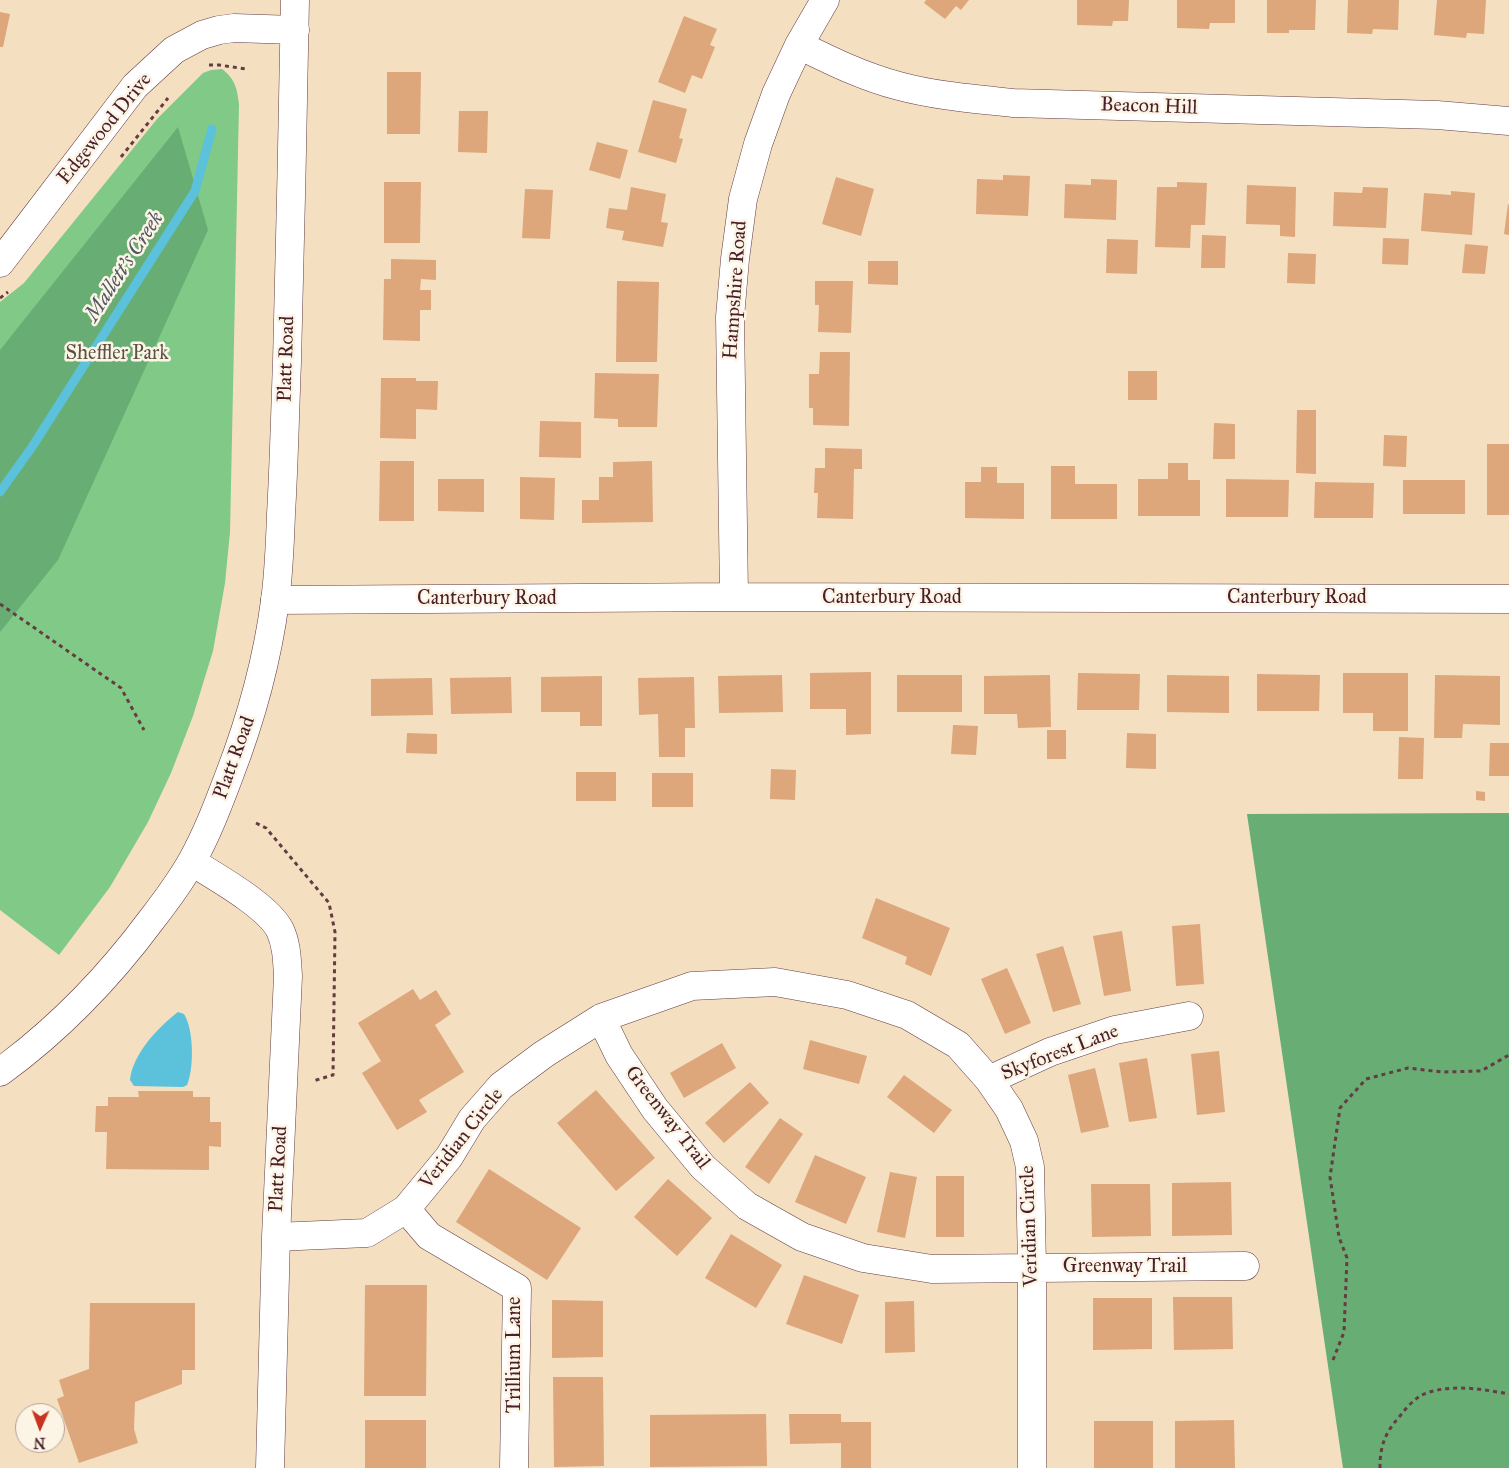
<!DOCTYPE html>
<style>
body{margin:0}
#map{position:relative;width:1509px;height:1468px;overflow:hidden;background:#f4dfc1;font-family:"IM FELL Great Primer",serif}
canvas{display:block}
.north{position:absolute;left:15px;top:1403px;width:50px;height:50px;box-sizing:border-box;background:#fcf5e5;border:1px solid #b59f9b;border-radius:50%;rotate:182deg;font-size:14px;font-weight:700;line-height:20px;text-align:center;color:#4a1f2b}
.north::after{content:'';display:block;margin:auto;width:18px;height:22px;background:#c8321e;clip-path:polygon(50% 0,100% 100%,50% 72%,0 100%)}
</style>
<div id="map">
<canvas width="1509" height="1468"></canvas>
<div class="north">N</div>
</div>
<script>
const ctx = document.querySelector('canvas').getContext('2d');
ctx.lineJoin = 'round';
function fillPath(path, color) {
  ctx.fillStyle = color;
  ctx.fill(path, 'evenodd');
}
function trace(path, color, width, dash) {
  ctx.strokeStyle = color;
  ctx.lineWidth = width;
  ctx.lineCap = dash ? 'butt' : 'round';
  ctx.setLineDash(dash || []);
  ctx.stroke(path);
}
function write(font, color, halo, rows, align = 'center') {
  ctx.font = font + ' "IM FELL Great Primer",serif';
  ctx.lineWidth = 5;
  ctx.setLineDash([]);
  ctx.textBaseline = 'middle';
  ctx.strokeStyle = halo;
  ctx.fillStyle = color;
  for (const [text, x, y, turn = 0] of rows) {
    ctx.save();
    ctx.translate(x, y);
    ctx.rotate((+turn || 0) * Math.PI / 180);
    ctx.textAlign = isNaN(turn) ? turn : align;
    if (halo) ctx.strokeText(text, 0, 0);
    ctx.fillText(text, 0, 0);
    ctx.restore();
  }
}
const green = new Path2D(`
 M 222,69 C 235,79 237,88 239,104 L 230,532 L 225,583 L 213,651 L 193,716 L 171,773 L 148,822 L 110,887 L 59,955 L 0,910 L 0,302 L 24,283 L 157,119 L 203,73 L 211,70 Z`);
const forest = new Path2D(`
 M 178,127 L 208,230 L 58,560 L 0,632 L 0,350 Z
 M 1509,813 L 1509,1468 L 1343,1468 L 1247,814 Z`);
const water = new Path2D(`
 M 178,1012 L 184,1014 C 194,1030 194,1068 187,1085 L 183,1087 L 134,1086 L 130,1080 C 132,1055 158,1027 178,1012 Z`);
const stream = new Path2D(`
 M 0,492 L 32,447 L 195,191 L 212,129`);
const building = new Path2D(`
 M 926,0 L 969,0 L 961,10 L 956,6 L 945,19 L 924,3 Z
 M 1077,0 L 1129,0 L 1128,21 L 1113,21 L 1112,26 L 1077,25 Z
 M 1177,0 L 1235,0 L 1235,23 L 1210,23 L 1209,29 L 1177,28 Z
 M 1267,0 L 1316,0 L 1315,30 L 1289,30 L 1289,33 L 1267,33 Z
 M 1348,0 L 1399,0 L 1398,30 L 1373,29 L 1372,34 L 1347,33 Z
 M 1437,0 L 1486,0 L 1484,34 L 1467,33 L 1466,38 L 1434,35 Z
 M 0,12 L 10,14 L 3,47 L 0,47 Z
 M 684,16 L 717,29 L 710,45 L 715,47 L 702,79 L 692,75 L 685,93 L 658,82 Z
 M 387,72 L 421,72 L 420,134 L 387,134 Z
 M 653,100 L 687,109 L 679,138 L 683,139 L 676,163 L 638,152 Z
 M 459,111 L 488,111 L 487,153 L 458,152 Z
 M 597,142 L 628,150 L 620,179 L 589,170 Z
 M 1003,175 L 1030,176 L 1028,216 L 976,214 L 977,179 L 1003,180 Z
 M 836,177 L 874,189 L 861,236 L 822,224 Z
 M 1091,179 L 1117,180 L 1116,220 L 1064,218 L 1065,184 L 1091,185 Z
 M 384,182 L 421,182 L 420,243 L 384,243 Z
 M 1177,182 L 1207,183 L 1205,225 L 1191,225 L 1190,248 L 1155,247 L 1157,187 L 1177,187 Z
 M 1247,185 L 1296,187 L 1295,237 L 1280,236 L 1280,225 L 1246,224 Z
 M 631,187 L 666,194 L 661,222 L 668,223 L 663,247 L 622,240 L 624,231 L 606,228 L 609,208 L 627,210 Z
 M 1363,187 L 1388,188 L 1386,228 L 1333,226 L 1334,192 L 1362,193 Z
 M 525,189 L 553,190 L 550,239 L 522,238 Z
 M 1451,191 L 1475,193 L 1472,235 L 1421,231 L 1424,193 L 1451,195 Z
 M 1508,204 L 1509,205 L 1509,235 L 1504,234 Z
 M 1202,235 L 1226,236 L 1225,268 L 1201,268 Z
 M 1383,238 L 1409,239 L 1408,265 L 1382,264 Z
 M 1107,239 L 1138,240 L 1137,274 L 1106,273 Z
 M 1465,244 L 1488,246 L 1485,274 L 1462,273 Z
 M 1288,253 L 1316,254 L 1315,284 L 1287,283 Z
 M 391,259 L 436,260 L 436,280 L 421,279 L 420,290 L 431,290 L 431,310 L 420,310 L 420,341 L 383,340 L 384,279 L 391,279 Z
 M 868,261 L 898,261 L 898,285 L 868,284 Z
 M 617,281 L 659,282 L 657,362 L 616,362 Z
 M 815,281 L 853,281 L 851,333 L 818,332 L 819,305 L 815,305 Z
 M 820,352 L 850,352 L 849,426 L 813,425 L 813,408 L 809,408 L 809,374 L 819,374 Z
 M 1128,371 L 1157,371 L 1157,400 L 1128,400 Z
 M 595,373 L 659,374 L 657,427 L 618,427 L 618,419 L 594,418 Z
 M 381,378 L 416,378 L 416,381 L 438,381 L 437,410 L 416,409 L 416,439 L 380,438 Z
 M 1297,410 L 1316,410 L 1316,474 L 1296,473 Z
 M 540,421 L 581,422 L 581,458 L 539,457 Z
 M 1214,423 L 1235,424 L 1235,459 L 1213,459 Z
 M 1384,435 L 1407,436 L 1406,467 L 1383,466 Z
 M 1487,444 L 1509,444 L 1509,515 L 1487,515 Z
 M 825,448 L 862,449 L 862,469 L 854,469 L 853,519 L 817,518 L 818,493 L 814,493 L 815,468 L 825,468 Z
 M 380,461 L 414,461 L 414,521 L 379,521 Z
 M 652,461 L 653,522 L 582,523 L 582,500 L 599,500 L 599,477 L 613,477 L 613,462 Z
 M 1168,463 L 1188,463 L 1188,480 L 1200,480 L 1200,516 L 1138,516 L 1138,479 L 1168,479 Z
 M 1051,466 L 1075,466 L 1075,484 L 1117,484 L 1117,519 L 1051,519 Z
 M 981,467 L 997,467 L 997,483 L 1024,483 L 1024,519 L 965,518 L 965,482 L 981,482 Z
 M 520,477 L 555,478 L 554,520 L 520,519 Z
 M 438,479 L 484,479 L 484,512 L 438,511 Z
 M 1226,479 L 1289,480 L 1288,517 L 1226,517 Z
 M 1403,480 L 1465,480 L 1465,514 L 1403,514 Z
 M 1315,482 L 1374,483 L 1373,518 L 1314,518 Z
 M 871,672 L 871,734 L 846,735 L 846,709 L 810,709 L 810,673 Z
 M 1078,673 L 1140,674 L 1139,710 L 1077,710 Z
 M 1343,673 L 1408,673 L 1408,731 L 1373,731 L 1373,713 L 1343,713 Z
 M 1257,674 L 1320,675 L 1319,711 L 1257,711 Z
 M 782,675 L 783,712 L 719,713 L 718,676 Z
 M 897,675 L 962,675 L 962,712 L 897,712 Z
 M 1050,675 L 1051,727 L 1018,728 L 1017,714 L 984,714 L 984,676 Z
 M 1167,675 L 1229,676 L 1229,713 L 1167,712 Z
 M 1435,675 L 1500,676 L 1500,725 L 1463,724 L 1462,738 L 1434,738 Z
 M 602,676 L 602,726 L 580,726 L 580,712 L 541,712 L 541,677 Z
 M 511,677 L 512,713 L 451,714 L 450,678 Z
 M 694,677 L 695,728 L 685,728 L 685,757 L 659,757 L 658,714 L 639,715 L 638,678 Z
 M 432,678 L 433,715 L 371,716 L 371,679 Z
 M 953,725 L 978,726 L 976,755 L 951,754 Z
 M 1047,730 L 1066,730 L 1066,759 L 1047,759 Z
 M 407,733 L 437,734 L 437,754 L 406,753 Z
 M 1127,733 L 1156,734 L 1156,769 L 1126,768 Z
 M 1399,737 L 1424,738 L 1423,779 L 1398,779 Z
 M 1490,743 L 1509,743 L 1509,776 L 1489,776 Z
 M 771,769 L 796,770 L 795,800 L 770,799 Z
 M 576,772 L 616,772 L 616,801 L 576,801 Z
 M 652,773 L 693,773 L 693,807 L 652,807 Z
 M 1476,791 L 1485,792 L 1485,801 L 1476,800 Z
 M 876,898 L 950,928 L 931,976 L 905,964 L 907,957 L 862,938 Z
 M 1200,924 L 1204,984 L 1176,986 L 1172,926 Z
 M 1122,931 L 1131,991 L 1104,996 L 1093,936 Z
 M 1063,946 L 1081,1004 L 1053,1012 L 1036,954 Z
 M 1007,968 L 1031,1023 L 1005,1034 L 981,979 Z
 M 413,989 L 420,1000 L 436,990 L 451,1014 L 435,1025 L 464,1072 L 419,1100 L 427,1112 L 397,1130 L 362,1073 L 381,1061 L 358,1023 Z
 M 810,1040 L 867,1056 L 859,1084 L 803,1069 Z
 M 722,1043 L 736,1068 L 684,1098 L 670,1073 Z
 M 1219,1051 L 1225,1112 L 1197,1115 L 1191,1054 Z
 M 1147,1058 L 1157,1118 L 1129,1122 L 1119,1063 Z
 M 1095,1068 L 1109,1127 L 1081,1133 L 1068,1075 Z
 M 904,1075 L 952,1110 L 934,1133 L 887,1097 Z
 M 750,1082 L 769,1103 L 724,1143 L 705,1123 Z
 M 596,1090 L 655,1158 L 616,1191 L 557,1123 Z
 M 138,1091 L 193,1091 L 193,1097 L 210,1097 L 210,1122 L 221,1122 L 221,1147 L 209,1146 L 209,1170 L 106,1169 L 107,1132 L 95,1132 L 96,1106 L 108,1106 L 108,1097 L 139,1097 Z
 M 780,1118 L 803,1134 L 769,1184 L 745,1167 Z
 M 815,1155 L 866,1177 L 846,1224 L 795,1202 Z
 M 489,1169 L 581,1228 L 547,1280 L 456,1222 Z
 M 890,1172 L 917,1177 L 905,1238 L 877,1232 Z
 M 936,1176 L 964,1176 L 964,1237 L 936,1237 Z
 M 668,1179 L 712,1218 L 677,1256 L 634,1217 Z
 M 1231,1182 L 1232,1235 L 1172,1236 L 1172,1183 Z
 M 1091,1184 L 1150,1184 L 1151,1236 L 1092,1237 Z
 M 731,1234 L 782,1265 L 756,1308 L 705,1278 Z
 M 804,1275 L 859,1295 L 842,1344 L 786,1324 Z
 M 365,1285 L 427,1285 L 426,1396 L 364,1396 Z
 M 1173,1297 L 1232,1297 L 1233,1349 L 1174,1350 Z
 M 1093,1298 L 1152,1298 L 1152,1349 L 1093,1350 Z
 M 552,1300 L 603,1301 L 603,1357 L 552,1358 Z
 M 914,1301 L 915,1352 L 885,1353 L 885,1302 Z
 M 90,1303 L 195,1303 L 195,1370 L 182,1370 L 182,1384 L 135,1402 L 134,1429 L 138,1443 L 79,1463 L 57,1399 L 64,1396 L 59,1380 L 89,1369 Z
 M 553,1377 L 603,1377 L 604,1466 L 554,1467 Z
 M 766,1414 L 767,1466 L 650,1467 L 650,1415 Z
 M 789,1414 L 841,1414 L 841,1422 L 871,1422 L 871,1468 L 841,1468 L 841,1443 L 790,1444 Z
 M 365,1420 L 426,1420 L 426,1468 L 365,1468 Z
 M 1234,1420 L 1235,1468 L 1175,1468 L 1175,1421 Z
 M 1094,1421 L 1153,1421 L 1153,1468 L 1094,1468 Z`);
const path = new Path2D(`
 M 209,65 L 219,65 L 246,69
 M 121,157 L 168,98
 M 0,298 L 8,292
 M 0,604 L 121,688 L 144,730
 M 256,823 L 266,828 L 329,903 L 335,932 L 333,1075 L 313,1081
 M 1333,1360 L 1344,1332 L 1347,1258 L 1339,1237 L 1330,1177 L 1340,1108 L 1366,1079 L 1408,1068 L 1442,1072 L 1481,1071 L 1509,1055
 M 1380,1468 C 1380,1445 1385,1433 1400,1416 C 1406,1408 1413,1400 1422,1395 C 1449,1383 1481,1389 1509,1394`);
const minor = new Path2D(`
 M 799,45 C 831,61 864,77 899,86 C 936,96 975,99 1013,103 L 1437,115 L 1509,121
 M 0,263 L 135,86 L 174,50 L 202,35 L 219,30 L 234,28 L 295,30
 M 734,597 L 730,317 L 735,259 L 743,199 L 758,144 L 776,94 L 799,45 L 825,0
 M 275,600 L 734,597 L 1509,599
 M 192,862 C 216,877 268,906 280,930 C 287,945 287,961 288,976 L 276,1237 L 270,1468
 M 601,1018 L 619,1055 L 655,1109 L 703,1167 L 747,1206 L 802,1237 L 863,1258 L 932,1269 L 1245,1266
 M 989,1080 L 1050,1052 L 1115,1030 L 1189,1016
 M 406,1209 L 429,1236 L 517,1288 L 514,1468
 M 276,1237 L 367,1233 L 406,1209 L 449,1157 L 472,1119 L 501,1086 L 544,1054 L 601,1018 L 692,986 L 775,982 L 847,995 L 907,1015 L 958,1045 L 989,1080 L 1009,1109 L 1024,1141 L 1030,1167 L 1032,1267 L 1032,1468`);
const major = new Path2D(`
 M 0,1072 C 59,1029 109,977 152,919 C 166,901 180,882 192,861 C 207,834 218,805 229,776 C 251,719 267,662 275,601 C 279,572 280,543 281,514 C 284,463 285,413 287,362 C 290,241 293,121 295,0`);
const streetNames = [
 ["Beacon Hill",1149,107,2],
 ["Edgewood Drive",105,129,-51],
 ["Hampshire Road",736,290,-86],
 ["Platt Road",287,359,-88],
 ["Canterbury Road",892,598],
 ["Canterbury Road",1297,598],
 ["Canterbury Road",487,599],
 ["Platt Road",235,758,-70],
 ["Skyforest Lane",1060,1053,-21],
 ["Greenway Trail",667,1118,52],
 ["Veridian Circle",462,1139,-52],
 ["Platt Road",279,1169,-87],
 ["Veridian Circle",1030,1226,-92],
 ["Greenway Trail",1125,1267],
 ["Trillium Lane",515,1355,-90]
];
const parkNames = [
 ["Sheffler Park",117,354]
];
const waterNames = [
 ["Mallett's Creek",125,267,-57]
];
fillPath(green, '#80c986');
fillPath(forest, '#68ad73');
fillPath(water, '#5cc1da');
trace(stream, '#5cc1da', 9);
fillPath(building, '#dda67b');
trace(minor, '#643c42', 29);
trace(major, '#643c42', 29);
trace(path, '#643c42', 3, [4, 4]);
trace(minor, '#fff', 28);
trace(major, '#fff', 28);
write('20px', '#4a1f2b', '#fcf5e5', streetNames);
write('20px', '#5a5246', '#fcf5e5', parkNames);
write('italic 21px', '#505868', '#fcf5e5', waterNames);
</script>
